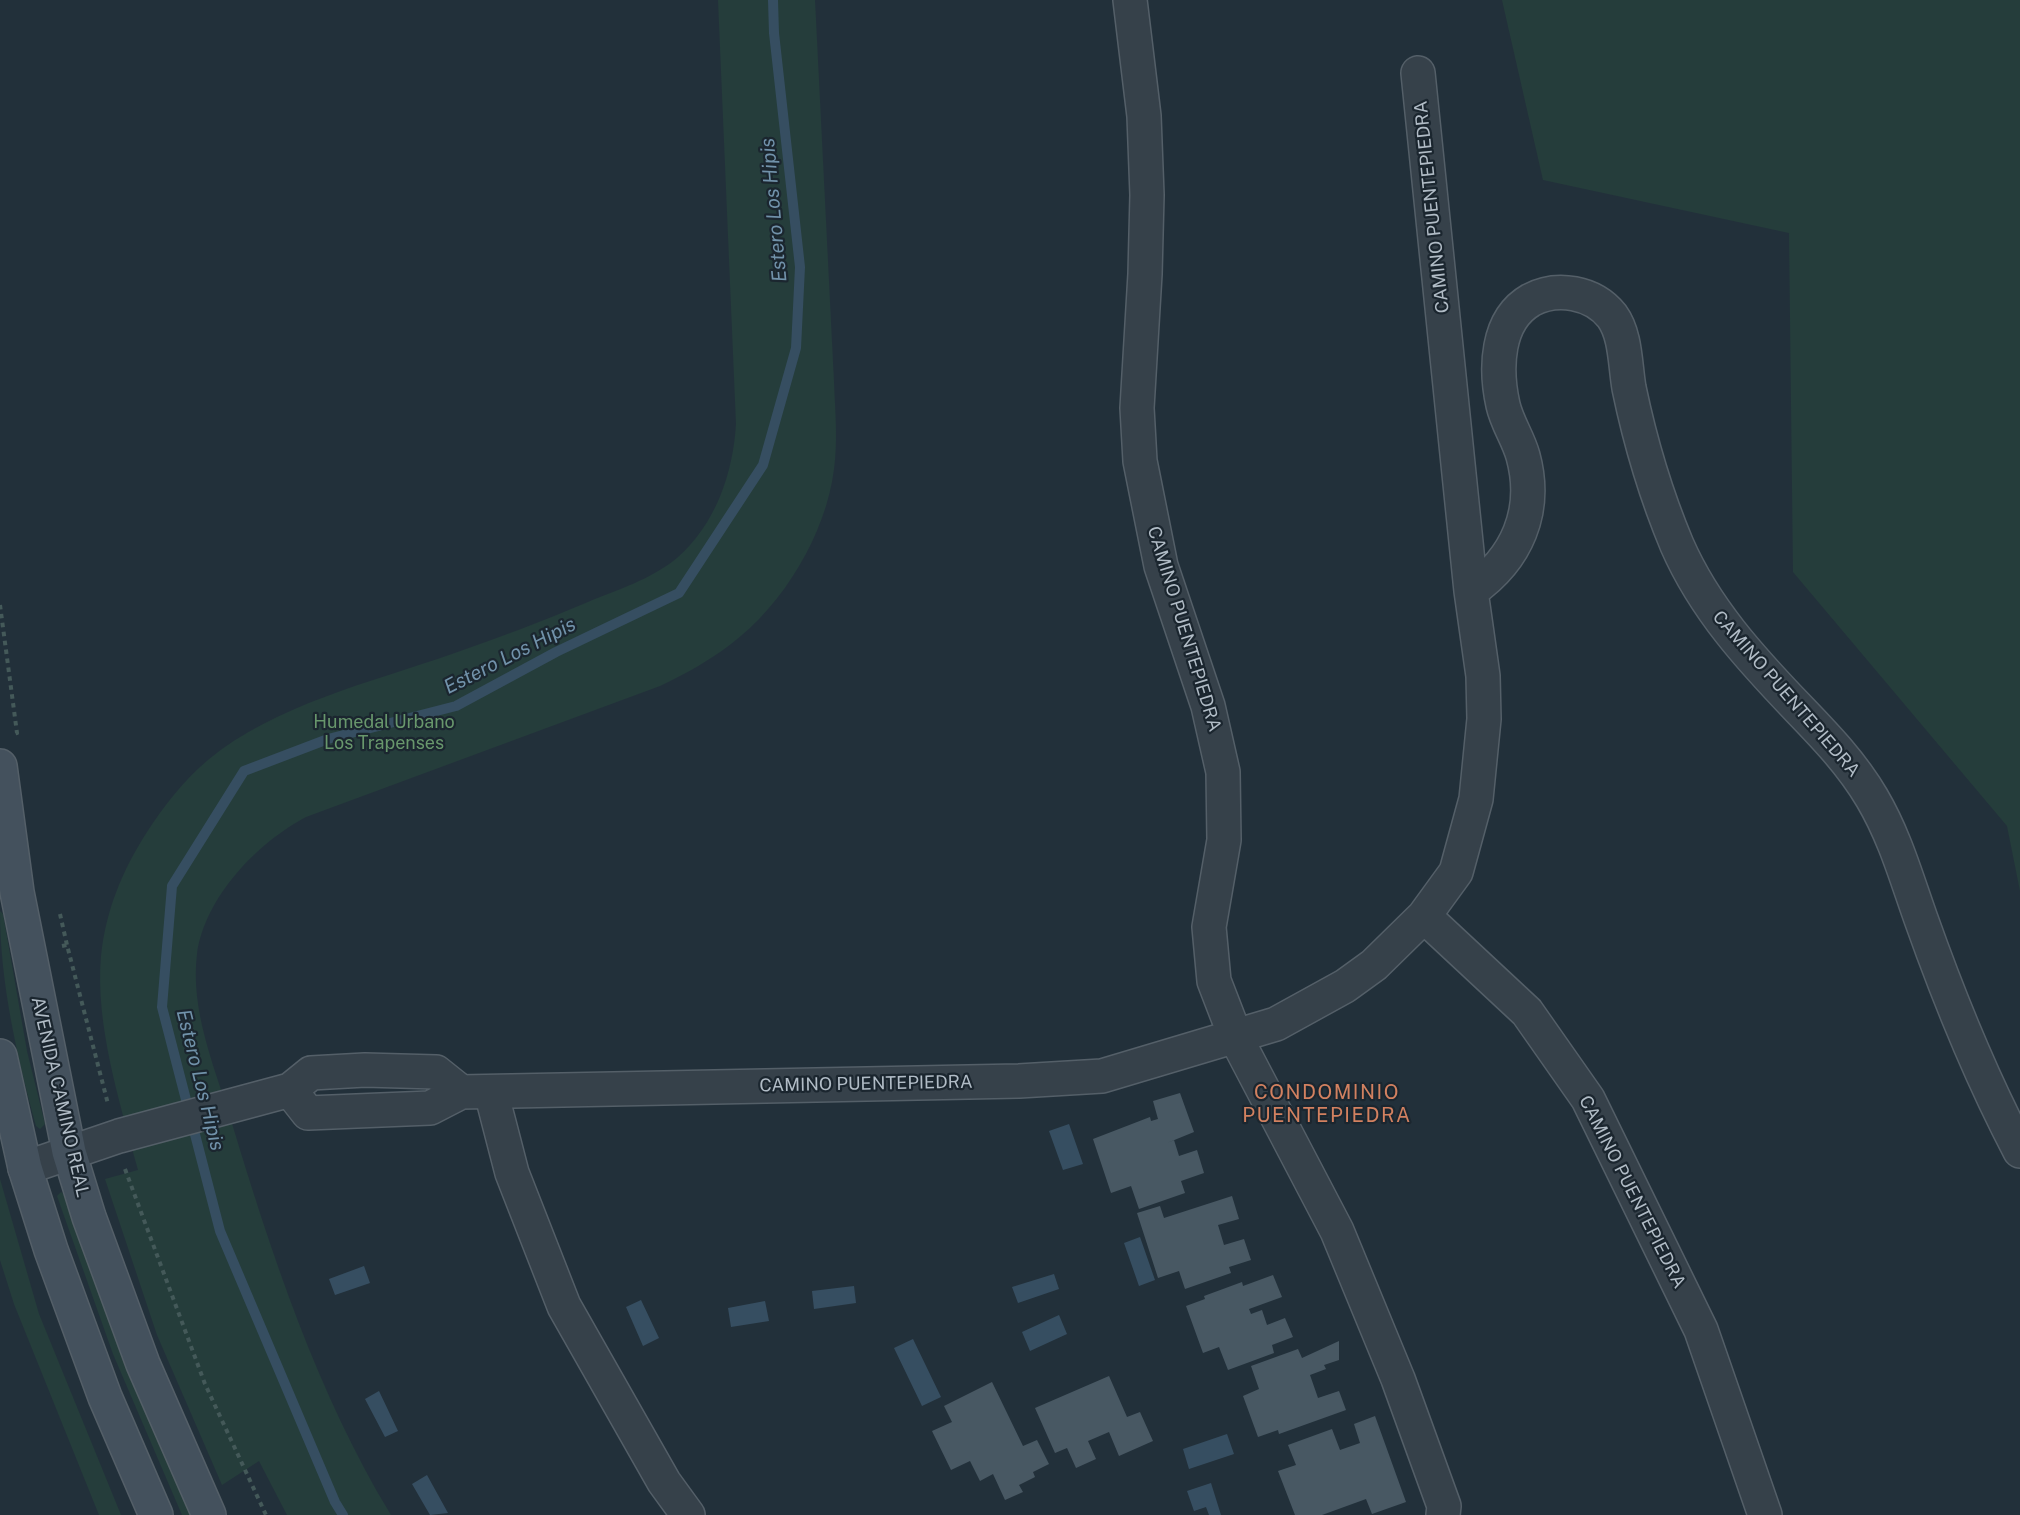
<!DOCTYPE html>
<style>
body{margin:0}
canvas{display:block;background:#22303a}
</style>
<canvas width="2020" height="1515"></canvas>
<script>
const ctx = document.querySelector('canvas').getContext('2d');
ctx.lineJoin = 'round';
function fillPath(path, color) {
  ctx.fillStyle = color;
  ctx.fill(path, 'evenodd');
}
function trace(path, color, width, dash) {
  ctx.strokeStyle = color;
  ctx.lineWidth = width;
  ctx.lineCap = dash ? 'butt' : 'round';
  ctx.setLineDash(dash || []);
  ctx.stroke(path);
}
function write(font, color, halo, rows, align = 'center') {
  ctx.font = font + ' "Public Sans",sans-serif';
  ctx.lineWidth = 4.5;
  ctx.setLineDash([]);
  ctx.textBaseline = 'middle';
  ctx.strokeStyle = halo;
  ctx.fillStyle = color;
  for (const [text, x, y, turn = 0] of rows) {
    ctx.save();
    ctx.translate(x, y);
    ctx.rotate((+turn || 0) * Math.PI / 180);
    ctx.textAlign = isNaN(turn) ? turn : align;
    if (halo) ctx.strokeText(text, 0, 0);
    ctx.fillText(text, 0, 0);
    ctx.restore();
  }
}
const green = new Path2D(`
 M 718,0 L 815,0 L 834,382 C 835,410 838,440 834,469 C 826,534 783,605 731,644 C 709,661 685,674 660,686 L 306,817 C 257,843 205,897 197,954 C 190,1009 214,1066 230,1117 C 271,1253 317,1393 391,1515 L 287,1515 L 259,1461 L 222,1485 L 157,1335 L 105,1179 L 138,1170 C 120,1103 95,1025 101,956 C 106,910 122,871 147,832 C 164,806 184,780 208,760 C 274,705 372,682 452,654 C 498,638 543,621 588,602 C 619,589 650,580 677,558 C 716,524 733,473 736,424 Z
 M 1502,0 L 2020,0 L 2020,891 L 2007,826 L 1793,572 L 1789,233 L 1543,180 Z
 M 0,911 L 3,914 L 27,1051 L 45,1124 L 40,1129 L 36,1126 C 17,1056 0,983 0,911 Z
 M 0,1179 L 39,1314 L 121,1515 L 99,1515 L 14,1304 L 0,1260 Z
 M 61,1192 L 65,1195 C 102,1304 144,1410 191,1515 L 182,1515 L 113,1354 L 57,1196 Z`);
const water = new Path2D(`
 M 1069,1124 L 1083,1164 L 1063,1170 L 1049,1131 Z
 M 1140,1237 L 1155,1280 L 1139,1286 L 1124,1243 Z
 M 364,1266 L 370,1283 L 335,1295 L 329,1279 Z
 M 1054,1274 L 1059,1289 L 1018,1303 L 1012,1287 Z
 M 854,1286 L 856,1303 L 814,1309 L 812,1291 Z
 M 641,1300 L 659,1338 L 643,1346 L 626,1307 Z
 M 765,1301 L 769,1321 L 731,1327 L 728,1308 Z
 M 1059,1315 L 1067,1334 L 1030,1351 L 1022,1332 Z
 M 913,1339 L 941,1397 L 922,1406 L 894,1348 Z
 M 379,1391 L 398,1431 L 385,1437 L 365,1399 Z
 M 1227,1434 L 1234,1454 L 1189,1469 L 1183,1449 Z
 M 427,1475 L 448,1513 L 430,1515 L 412,1484 Z
 M 1211,1483 L 1221,1515 L 1209,1515 L 1206,1507 L 1194,1511 L 1187,1491 Z`);
const stream = new Path2D(`
 M 343,1515 L 335,1502 L 220,1231 L 162,1007 L 172,886 L 244,771 L 328,739 L 456,706 L 556,652 L 679,593 L 763,465 L 796,348 L 800,267 L 774,33 L 773,0`);
const building = new Path2D(`
 M 1180,1093 L 1194,1132 L 1167,1143 L 1174,1140 L 1179,1156 L 1197,1150 L 1204,1173 L 1181,1181 L 1185,1193 L 1139,1209 L 1131,1186 L 1111,1193 L 1093,1139 L 1150,1117 L 1151,1121 L 1158,1119 L 1153,1101 Z
 M 1232,1196 L 1239,1219 L 1218,1225 L 1224,1245 L 1244,1239 L 1251,1260 L 1229,1267 L 1231,1273 L 1185,1289 L 1179,1271 L 1158,1278 L 1137,1213 L 1160,1206 L 1164,1218 Z
 M 1273,1275 L 1282,1297 L 1249,1309 L 1251,1314 L 1262,1310 L 1267,1325 L 1285,1318 L 1293,1337 L 1272,1345 L 1274,1353 L 1228,1370 L 1219,1347 L 1203,1353 L 1186,1306 L 1205,1299 L 1204,1296 L 1242,1282 L 1243,1286 Z
 M 1339,1341 L 1339,1360 L 1324,1365 L 1326,1369 L 1310,1375 L 1318,1398 L 1339,1391 L 1346,1410 L 1279,1434 L 1278,1430 L 1258,1437 L 1243,1396 L 1259,1389 L 1251,1366 L 1298,1349 L 1302,1358 Z
 M 1109,1376 L 1127,1417 L 1140,1412 L 1153,1441 L 1119,1456 L 1109,1432 L 1088,1441 L 1096,1459 L 1076,1468 L 1067,1448 L 1055,1453 L 1035,1408 Z
 M 992,1382 L 1023,1446 L 1037,1440 L 1049,1464 L 1033,1472 L 1035,1477 L 1019,1485 L 1023,1492 L 1005,1500 L 993,1474 L 980,1481 L 970,1461 L 951,1470 L 932,1431 L 952,1422 L 944,1406 Z
 M 1375,1416 L 1406,1502 L 1372,1514 L 1366,1499 L 1322,1515 L 1295,1515 L 1278,1471 L 1296,1465 L 1288,1445 L 1332,1429 L 1340,1450 L 1360,1443 L 1354,1424 Z`);
const path = new Path2D(`
 M 0,605 L 17,733 L 12,734
 M 60,914 L 67,945
 M 62,946 L 67,945 L 108,1104
 M 125,1169 L 205,1384 L 266,1515`);
const street = new Path2D(`
 M 1130,0 L 1144,116 L 1147,195 L 1145,274 L 1137,408 L 1140,461 L 1161,566 L 1208,706 L 1223,772 L 1224,840 L 1209,927 L 1214,981 L 1236,1038 L 1337,1231 L 1398,1379 L 1444,1506 L 1443,1515
 M 1471,591 C 1517,559 1538,511 1523,456 C 1518,438 1507,423 1503,405 C 1495,369 1496,320 1531,300 C 1557,286 1593,292 1612,316 C 1626,335 1625,365 1629,388 C 1640,441 1656,495 1677,545 C 1705,609 1751,659 1799,709 C 1826,737 1852,764 1872,798 C 1895,837 1906,877 1921,919 C 1949,998 1981,1077 2020,1151
 M 1424,916 L 1527,1012 L 1588,1099 L 1701,1330 L 1765,1515
 M 290,1090 L 308,1113 L 430,1108 L 461,1092 L 1019,1081 L 1102,1076 L 1276,1024 L 1345,986 L 1374,965 L 1424,916 L 1456,872 L 1476,799 L 1484,719 L 1483,676 L 1471,591 L 1418,73
 M 491,1092 L 512,1173 L 564,1306 L 664,1482 L 688,1515
 M 25,1168 L 119,1136 L 290,1090 L 311,1073 L 365,1070 L 436,1072 L 461,1092`);
const secondary = new Path2D(`
 M 0,766 L 17,892 L 69,1152 L 89,1217 L 143,1364 L 209,1515
 M 0,1056 L 25,1168 L 51,1250 L 105,1397 L 156,1515`);
const streetNames = [
 ["CAMINO PUENTEPIEDRA",1432,207,-96],
 ["CAMINO PUENTEPIEDRA",1184,629,73],
 ["CAMINO PUENTEPIEDRA",1786,694,49],
 ["CAMINO PUENTEPIEDRA",866,1084,-1],
 ["AVENIDA CAMINO REAL",60,1097,77],
 ["CAMINO PUENTEPIEDRA",1632,1192,63]
];
const parkNames = [
 ["Humedal Urbano",384,722],
 ["Los Trapenses",384,743]
];
const waterNames = [
 ["Estero Los Hipis",774,210,-95],
 ["Estero Los Hipis",510,656,-27],
 ["Estero Los Hipis",200,1080,76]
];
const neighbourhoodNames = [
 ["CONDOMINIO",1327,1093],
 ["PUENTEPIEDRA",1327,1116]
];
fillPath(green, '#253d3b');
fillPath(water, '#364e61');
trace(stream, '#364e61', 10);
fillPath(building, '#485863');
trace(street, '#545f68', 36);
trace(secondary, '#545f68', 36);
trace(path, '#445959', 4, [4.5, 4.5]);
trace(street, '#36414a', 33);
trace(secondary, '#44515d', 33);
write('18px', '#b1bcc6', '#1b262f', streetNames);
write('18px', '#68976c', '#1b262f', parkNames);
write('italic 20px', '#7192aa', '#1b262f', waterNames);
ctx.letterSpacing = '1.5px';
write('20px', '#d28160', '#1b262f', neighbourhoodNames);
ctx.letterSpacing = '0px';
</script>
